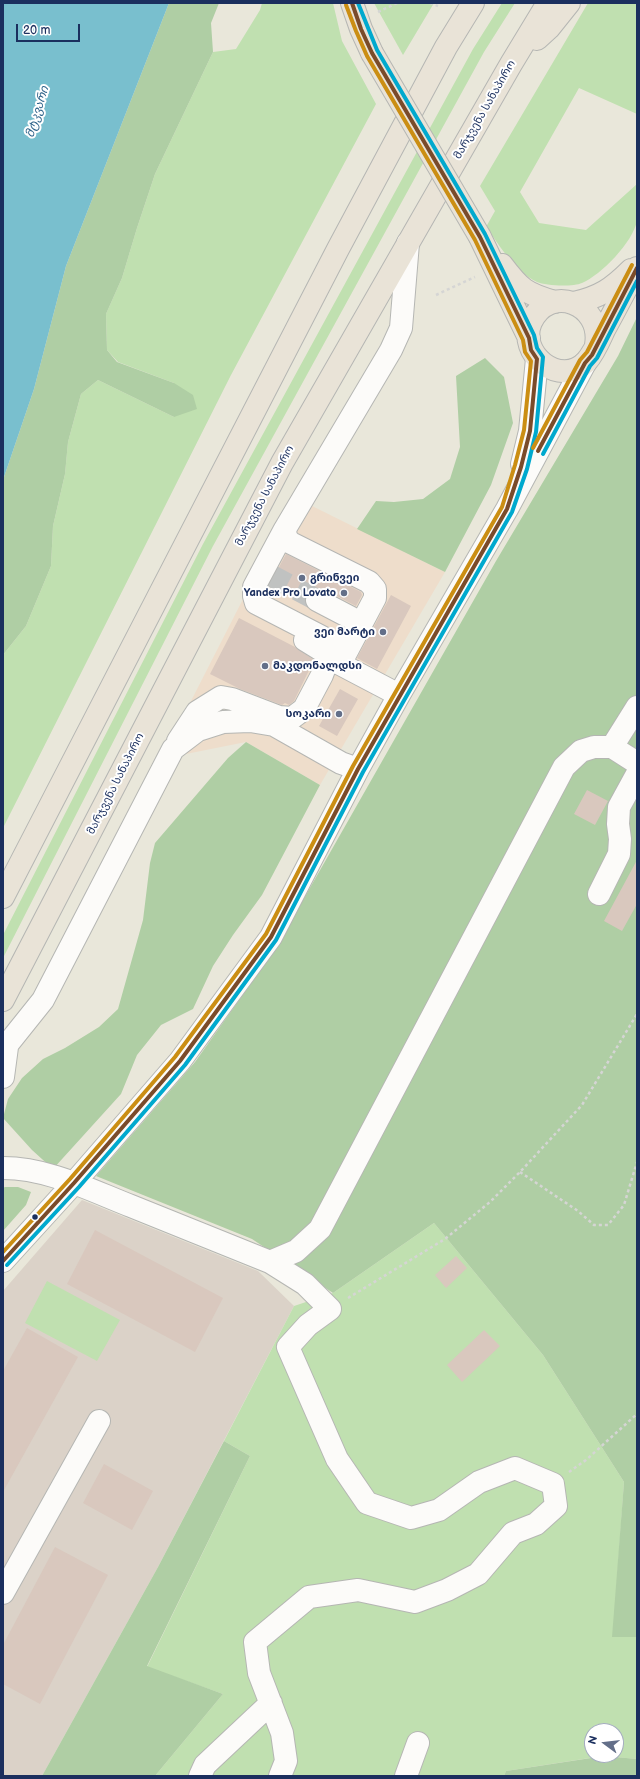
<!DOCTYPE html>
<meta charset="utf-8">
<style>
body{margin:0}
#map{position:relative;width:640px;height:1779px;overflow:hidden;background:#e9e7da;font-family:"Balsamiq Sans",sans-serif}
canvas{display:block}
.frame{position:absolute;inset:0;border:4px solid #1b2f5e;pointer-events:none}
.north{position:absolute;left:584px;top:1723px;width:40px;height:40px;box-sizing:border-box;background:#fff;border:1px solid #a4acbf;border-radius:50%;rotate:285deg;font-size:11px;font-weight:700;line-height:16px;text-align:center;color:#1b2f5e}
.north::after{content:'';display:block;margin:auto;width:14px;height:18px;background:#636f89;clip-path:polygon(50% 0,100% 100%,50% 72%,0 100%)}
.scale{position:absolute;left:16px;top:24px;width:64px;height:18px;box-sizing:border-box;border:2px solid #1b2f5e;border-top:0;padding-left:5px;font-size:12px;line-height:14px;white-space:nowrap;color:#1b2f5e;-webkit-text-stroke:3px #fff;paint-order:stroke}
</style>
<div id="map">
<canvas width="640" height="1779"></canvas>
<div class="frame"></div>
<div class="north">N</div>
<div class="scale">20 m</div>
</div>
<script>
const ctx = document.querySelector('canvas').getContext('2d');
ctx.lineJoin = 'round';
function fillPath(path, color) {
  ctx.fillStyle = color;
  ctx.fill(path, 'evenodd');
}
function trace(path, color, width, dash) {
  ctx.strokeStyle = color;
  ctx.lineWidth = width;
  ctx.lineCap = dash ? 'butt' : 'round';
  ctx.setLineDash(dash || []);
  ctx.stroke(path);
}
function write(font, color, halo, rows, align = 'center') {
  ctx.font = font + ' "Balsamiq Sans","Noto Sans Georgian",sans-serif';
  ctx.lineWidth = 4;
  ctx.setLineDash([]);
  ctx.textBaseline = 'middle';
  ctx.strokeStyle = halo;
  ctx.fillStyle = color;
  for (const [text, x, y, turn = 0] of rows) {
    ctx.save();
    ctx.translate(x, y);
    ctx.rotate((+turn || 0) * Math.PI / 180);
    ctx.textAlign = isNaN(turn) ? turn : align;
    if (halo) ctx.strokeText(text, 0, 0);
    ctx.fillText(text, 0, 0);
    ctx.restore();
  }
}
const built = new Path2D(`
 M 298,499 L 445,572 L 320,785 L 246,742 L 186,754 L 168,746 L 264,558 Z`);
const industrial = new Path2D(`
 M 82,1200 L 258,1271 L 294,1306 L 158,1567 L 42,1776 L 3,1776 L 3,1291 Z`);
const green = new Path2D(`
 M 262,3 L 333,3 L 342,41 L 376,104 L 231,375 L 3,828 L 3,655 L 26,626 L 51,566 L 53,526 L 65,474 L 68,442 L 81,394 L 98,380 L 174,417 L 174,383 L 118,362 L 107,350 L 106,314 L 122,278 L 137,228 L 155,174 L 213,52 L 236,49 L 260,10 Z
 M 374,3 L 434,3 L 403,55 Z
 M 502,3 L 515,3 L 484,52 L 213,546 L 3,958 L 3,935 L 203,544 L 473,49 Z
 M 588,3 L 637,3 L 637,114 L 579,88 L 520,192 L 539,223 L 586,230 L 637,184 C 637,196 639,209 637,221 C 633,242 601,275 582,283 C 573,287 546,286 537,282 C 514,271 501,247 486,227 L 495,211 L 480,186 Z
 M 434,1223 L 543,1355 L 624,1482 L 613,1637 L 637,1637 L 637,1759 L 603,1756 L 506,1771 L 504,1776 L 155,1776 L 223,1694 L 147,1667 L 250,1456 L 224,1441 L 294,1306 L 333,1293 ZM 592,1731 L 616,1731 L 616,1755 L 592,1755 Z
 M 47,1281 L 120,1320 L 97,1361 L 25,1323 Z`);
const forest = new Path2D(`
 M 169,3 L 219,3 L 211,23 L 213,52 L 155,174 L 137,228 L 122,278 L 106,314 L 107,350 L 117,362 L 174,383 L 193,395 L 197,409 L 174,417 L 98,380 L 81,394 L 68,442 L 65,474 L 53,526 L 51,566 L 26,626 L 3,655 L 3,480 L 34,389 L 66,266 Z
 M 637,317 L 637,1637 L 612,1637 L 624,1482 L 543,1355 L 434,1223 L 333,1293 L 252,1239 L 96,1176 L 195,1062 L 274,951 L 496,561 L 618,356 Z
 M 485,358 L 504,377 L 513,423 L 491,485 L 445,572 L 357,529 L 376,501 L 394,502 L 423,499 L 450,479 L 460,447 L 456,376 Z
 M 246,742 L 320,785 L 262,895 L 233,935 L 213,966 L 193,1009 L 161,1025 L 137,1055 L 121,1094 L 53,1169 L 32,1150 L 3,1118 L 8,1099 L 22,1078 L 43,1059 L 65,1048 L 99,1027 L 118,1009 L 143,920 L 150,863 L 155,843 L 228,758 Z
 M 5,1187 L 18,1187 L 31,1192 L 26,1205 L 3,1231 L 3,1188 Z
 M 224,1441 L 250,1456 L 147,1666 L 223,1694 L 155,1776 L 42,1776 L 158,1567 Z
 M 604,1756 L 637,1759 L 637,1776 L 504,1776 L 506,1771 Z`);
const water = new Path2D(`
 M 3,3 L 169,3 L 66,266 L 34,389 L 3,480 Z`);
const building = new Path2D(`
 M 286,554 L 361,592 L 362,595 L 356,606 L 323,589 L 317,588 L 311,589 L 306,594 L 305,600 L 306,605 L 269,586 Z
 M 391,595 L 411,606 L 377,669 L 357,658 Z
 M 239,618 L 295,647 L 314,660 L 294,701 L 289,705 L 285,703 L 282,705 L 240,689 L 210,674 Z
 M 340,689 L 358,699 L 337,736 L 319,726 Z
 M 587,790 L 608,801 L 595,825 L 574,814 Z
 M 637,860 L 637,904 L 622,931 L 604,921 Z
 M 95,1230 L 223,1298 L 195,1352 L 67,1284 Z
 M 456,1256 L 467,1268 L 446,1288 L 435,1275 Z
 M 27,1328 L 78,1357 L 3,1492 L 3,1371 Z
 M 484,1330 L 500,1346 L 462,1382 L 447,1365 Z
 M 104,1464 L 153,1491 L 132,1530 L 83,1503 Z
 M 55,1547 L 108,1575 L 40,1704 L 3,1684 L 3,1645 Z`);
const minorTunnel = new Path2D(`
 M 268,574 L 317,600`);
const path = new Path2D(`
 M 430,3 L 438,6
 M 378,12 L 397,3
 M 436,295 L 475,277
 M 520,1172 L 578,1211 L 594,1225 L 608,1225 L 624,1205 L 637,1162
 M 348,1298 L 445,1239 L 490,1202 L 520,1172 L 582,1105 L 637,1014
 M 569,1472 L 586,1460 L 637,1414`);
const minor = new Path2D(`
 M 522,464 L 530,431 L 537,359
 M 285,529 L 286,538 L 291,543 L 369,582 L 375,589 L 375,598 L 340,664
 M 317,600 L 361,623
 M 347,650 L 256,603 L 254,596 L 254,587 L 285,529 L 391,350 L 401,328 L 408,243
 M 340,664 L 399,695
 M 178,741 L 197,712 L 221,697 L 232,699 L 279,717 L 292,718 L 304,709 L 322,675 L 328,659 L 326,653 L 305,640
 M 612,747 L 637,707
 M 599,894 L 619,854 L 620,839 L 618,824 L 619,807 L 637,774
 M 3,1050 L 43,1000 L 173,749 L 198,730 L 223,722 L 250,721 L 274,725 L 341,763 L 358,769
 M 3,1077 L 7,1047
 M 3,1168 C 48,1168 90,1190 131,1206 C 177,1225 224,1243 270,1262 L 296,1251 L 320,1229 L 564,767 L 581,751 L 594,747 L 612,747 L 637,763
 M 3,1261 L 74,1183 L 180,1061 L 271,937 L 358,769 L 399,695 L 507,509 L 585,363
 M 270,1262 L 305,1284 L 330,1309 L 308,1325 L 288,1347 L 337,1459 L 367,1503 L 411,1518 L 439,1510 L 479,1482 L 515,1468 L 553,1484 L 556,1506 L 536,1524 L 513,1533 L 478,1574 L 447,1590 L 415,1602 L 358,1590 L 309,1597 L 255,1642 L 259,1673 L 282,1733 L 286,1761 L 280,1776
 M 3,1593 L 99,1421
 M 200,1776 L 205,1765 L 271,1703
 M 406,1776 L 418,1743`);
const highway = new Path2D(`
 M 352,3 L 361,29 L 372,53
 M 537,39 L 549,28 L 569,3
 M 480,237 L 529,338
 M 502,265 C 520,289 526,294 555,302
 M 574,303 C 600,297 612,289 631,270
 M 596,345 C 603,303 549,283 531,322 C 517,354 560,388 586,362 C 594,353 599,341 604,330 C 615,310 626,289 637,268
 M 3,897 L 338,249 L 446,47 L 473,3
 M 3,1000 L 282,463 L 511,64 L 548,3`);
const highwayBridge = new Path2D(`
 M 372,53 L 480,237`);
const bus1 = new Path2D(`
 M 538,451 L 585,363 L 592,355 L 637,268
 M 3,1261 L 74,1183 L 180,1061 L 271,937 L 358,769 L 507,509 L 521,467 L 530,431 L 537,359 L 531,350 L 529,338 L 480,237 L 372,53 L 361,29 L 352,3`);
const bus2 = new Path2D(`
 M 543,454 L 590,366 L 597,358 L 637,281
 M 7,1265 L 79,1187 L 185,1065 L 276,940 L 363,772 L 512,512 L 527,469 L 536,432 L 543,357 L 537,348 L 534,335 L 485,234 L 377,50 L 358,3`);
const bus3 = new Path2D(`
 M 533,448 L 580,360 L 587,352 L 632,265
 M 3,1252 L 70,1179 L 175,1057 L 266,934 L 353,766 L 502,507 L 515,465 L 524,430 L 531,361 L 525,352 L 523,340 L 475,240 L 367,56 L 356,31 L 346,5`);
const markers = [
 [302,578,4,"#636f89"],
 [344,593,4,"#636f89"],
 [383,632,4,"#636f89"],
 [265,666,4,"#636f89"],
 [339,714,4,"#636f89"],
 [35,1217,3.5,"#1b2f5e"]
];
const streetNames = [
 ["მარჯვენა სანაპირო",485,110,-60],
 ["მარჯვენა სანაპირო",265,496,-62],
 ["მარჯვენა სანაპირო",116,784,-63]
];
const poiNames = [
 ["გრინვეი",310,578,"left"],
 ["Yandex Pro Lovato",336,593],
 ["ვეი მარტი",375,632],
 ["მაკდონალდსი",273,666,"left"],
 ["სოკარი",331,714]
];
const waterNames = [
 ["მტკვარი",38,112,-73]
];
fillPath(built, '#eeddcb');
fillPath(industrial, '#dbd2c8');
fillPath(green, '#c0e0b0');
fillPath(forest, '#afcea4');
fillPath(water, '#79bfce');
fillPath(building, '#d9c8be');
trace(minorTunnel, '#c0c2c1', 22, [22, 11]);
trace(minor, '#b5b6b3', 24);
trace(highway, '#b5b6b3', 24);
trace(path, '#d5d5d4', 2.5, [3, 3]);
trace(minor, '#fcfbf9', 22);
trace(highway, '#e9e3d7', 22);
trace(highwayBridge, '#b5b6b3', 24, []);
trace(highwayBridge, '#e9e3d7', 22);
trace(bus1, '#7a4b2a', 4);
trace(bus2, '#00a9ce', 4);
trace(bus3, '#cb8e13', 4);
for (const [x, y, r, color] of markers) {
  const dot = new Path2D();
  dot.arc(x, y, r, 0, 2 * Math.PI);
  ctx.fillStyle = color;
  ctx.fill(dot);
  trace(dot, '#fff', 1.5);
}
write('11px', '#1b2f5e', '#fff', streetNames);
write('bold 11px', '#1b2f5e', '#fff', poiNames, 'right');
write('italic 12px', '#2d6289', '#fff', waterNames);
</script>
